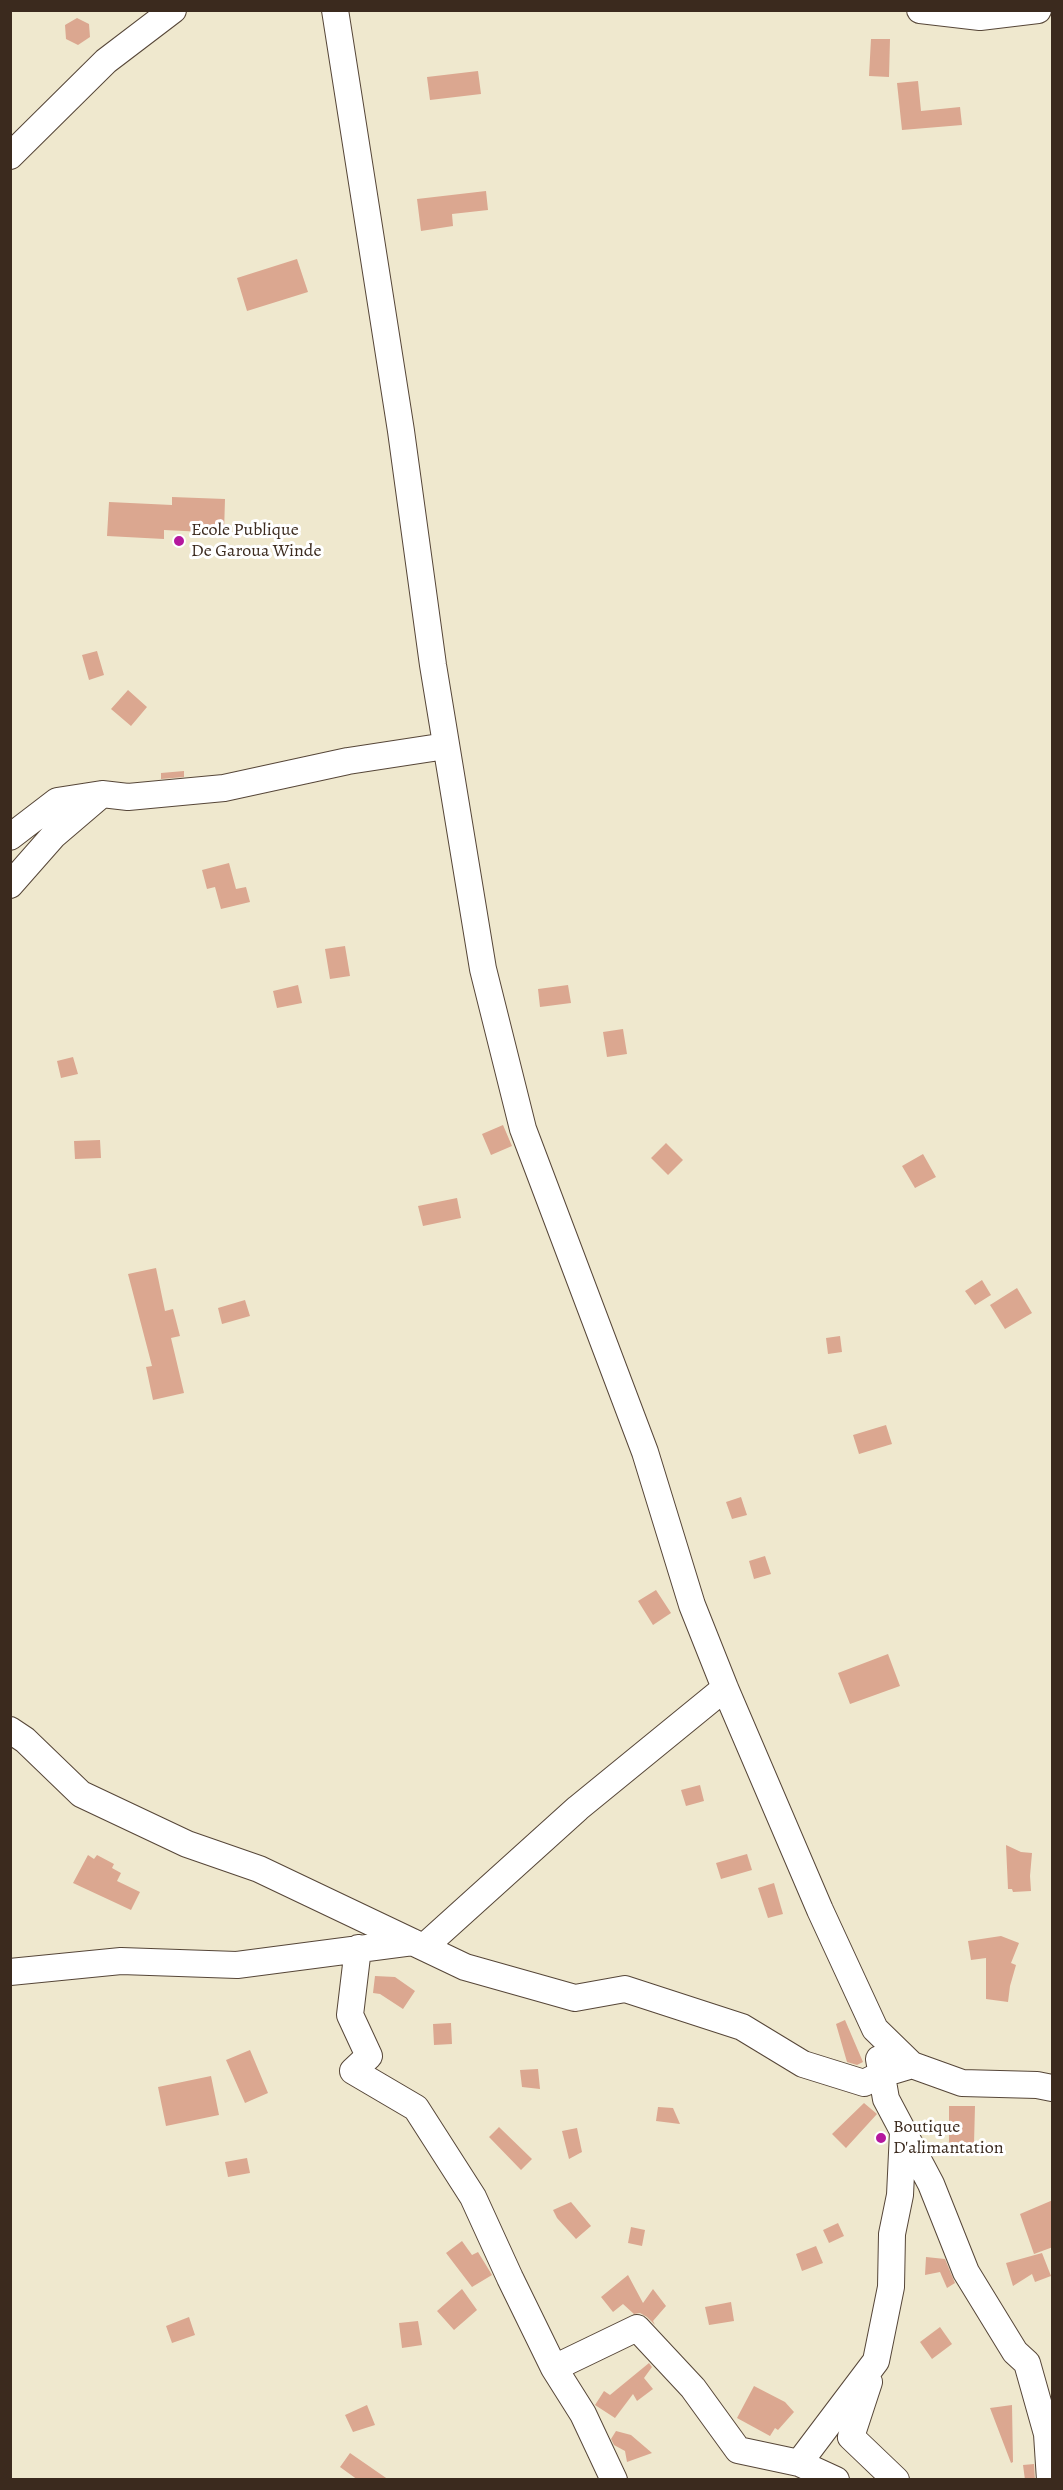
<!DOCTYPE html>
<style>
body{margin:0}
#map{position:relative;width:1063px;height:2490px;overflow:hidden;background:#efe8ce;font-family:Alegreya,serif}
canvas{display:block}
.frame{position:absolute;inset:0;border:12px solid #3b2a1e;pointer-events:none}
</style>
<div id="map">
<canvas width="1063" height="2490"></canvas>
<div class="frame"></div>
</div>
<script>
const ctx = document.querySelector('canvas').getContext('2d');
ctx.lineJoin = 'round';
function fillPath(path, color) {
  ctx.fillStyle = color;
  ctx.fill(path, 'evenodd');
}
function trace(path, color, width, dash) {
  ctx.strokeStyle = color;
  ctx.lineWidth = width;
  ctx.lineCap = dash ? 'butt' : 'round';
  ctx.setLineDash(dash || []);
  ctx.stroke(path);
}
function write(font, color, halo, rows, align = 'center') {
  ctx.font = font + ' Alegreya,serif';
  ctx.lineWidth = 6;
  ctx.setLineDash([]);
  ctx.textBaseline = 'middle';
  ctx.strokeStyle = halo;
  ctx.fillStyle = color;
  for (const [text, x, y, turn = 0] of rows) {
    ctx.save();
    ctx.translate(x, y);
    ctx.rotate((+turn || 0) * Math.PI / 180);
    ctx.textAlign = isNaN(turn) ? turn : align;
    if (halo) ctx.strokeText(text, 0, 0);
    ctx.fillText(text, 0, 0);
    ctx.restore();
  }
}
const building = new Path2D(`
 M 77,18 L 89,24 L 90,37 L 78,45 L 66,39 L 65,25 Z
 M 871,39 L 890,39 L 889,77 L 869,76 Z
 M 478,71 L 481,94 L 430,100 L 427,77 Z
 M 918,81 L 921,111 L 960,107 L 962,125 L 902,130 L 897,83 Z
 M 486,191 L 488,210 L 452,214 L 453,226 L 421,231 L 417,199 Z
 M 297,259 L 308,292 L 247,311 L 237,278 Z
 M 172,497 L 225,499 L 224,533 L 164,530 L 164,539 L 107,536 L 109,502 L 172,505 Z
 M 97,651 L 104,675 L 89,680 L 82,655 Z
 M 128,690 L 147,707 L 131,726 L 111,709 Z
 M 184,771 L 184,777 L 161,779 L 161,773 Z
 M 229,863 L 236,889 L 246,887 L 250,902 L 221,909 L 215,887 L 207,889 L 202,870 Z
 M 345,946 L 350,976 L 330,979 L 325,949 Z
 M 298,985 L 302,1003 L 277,1008 L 273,991 Z
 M 568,985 L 571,1003 L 540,1007 L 538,989 Z
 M 623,1029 L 627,1054 L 607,1057 L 603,1032 Z
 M 73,1057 L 78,1074 L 61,1078 L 57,1061 Z
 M 503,1125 L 512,1146 L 491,1155 L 482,1134 Z
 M 100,1140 L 101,1158 L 75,1159 L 74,1141 Z
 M 666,1143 L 683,1160 L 668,1175 L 651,1158 Z
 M 923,1154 L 936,1177 L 915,1188 L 902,1166 Z
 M 457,1198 L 461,1218 L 423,1226 L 418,1206 Z
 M 156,1268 L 165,1311 L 173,1309 L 180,1336 L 171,1338 L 184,1393 L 153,1400 L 146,1367 L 152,1366 L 128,1274 Z
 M 982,1280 L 991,1295 L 975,1305 L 965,1291 Z
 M 1017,1288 L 1032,1313 L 1005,1329 L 990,1305 Z
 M 245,1300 L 250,1316 L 222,1324 L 218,1308 Z
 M 840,1336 L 842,1352 L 828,1354 L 826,1338 Z
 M 886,1425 L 892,1444 L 859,1454 L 853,1435 Z
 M 741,1497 L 747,1515 L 732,1519 L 726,1502 Z
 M 765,1556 L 771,1574 L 754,1579 L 749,1561 Z
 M 656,1590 L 671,1613 L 653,1625 L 638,1601 Z
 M 888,1654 L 900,1686 L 850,1704 L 838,1673 Z
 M 700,1785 L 704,1801 L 686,1806 L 681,1790 Z
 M 1006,1845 L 1021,1852 L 1032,1853 L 1030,1876 L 1031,1891 L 1013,1892 L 1012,1889 L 1008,1889 Z
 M 747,1854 L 752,1870 L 721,1879 L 716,1863 Z
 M 88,1855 L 94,1859 L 97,1855 L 114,1864 L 112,1868 L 121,1873 L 117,1881 L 140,1892 L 131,1910 L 73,1883 Z
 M 774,1883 L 783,1914 L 768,1918 L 758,1888 Z
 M 1001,1936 L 1019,1943 L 1011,1963 L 1016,1965 L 1010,1986 L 1008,2002 L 986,1999 L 986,1958 L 971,1960 L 968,1941 Z
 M 375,1976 L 395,1977 L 415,1991 L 403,2009 L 380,1994 L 373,1993 Z
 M 845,2020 L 863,2062 L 857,2065 L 847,2062 L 836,2024 Z
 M 451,2023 L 452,2044 L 434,2045 L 433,2024 Z
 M 250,2050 L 268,2093 L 245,2103 L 226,2060 Z
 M 538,2069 L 540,2089 L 522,2087 L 520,2070 Z
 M 211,2076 L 219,2115 L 166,2126 L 158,2087 Z
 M 864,2103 L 877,2114 L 846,2148 L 832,2134 Z
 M 949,2106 L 975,2106 L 974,2144 L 949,2144 Z
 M 658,2107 L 673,2108 L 680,2124 L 656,2121 Z
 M 499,2127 L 532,2159 L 521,2170 L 489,2137 Z
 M 577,2128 L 582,2152 L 569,2159 L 562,2131 Z
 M 247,2158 L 250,2173 L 228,2177 L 225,2162 Z
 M 1053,2200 L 1053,2247 L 1034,2254 L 1020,2214 Z
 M 571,2202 L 591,2226 L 576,2239 L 557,2218 L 553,2210 Z
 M 838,2223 L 844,2236 L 829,2243 L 823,2230 Z
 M 631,2227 L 645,2230 L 642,2246 L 628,2243 Z
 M 462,2241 L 472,2255 L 478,2252 L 492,2275 L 472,2287 L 446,2253 Z
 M 816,2246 L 823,2263 L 802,2271 L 796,2254 Z
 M 1042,2253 L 1051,2276 L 1035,2282 L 1032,2274 L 1013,2286 L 1006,2263 Z
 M 926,2257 L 945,2259 L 955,2283 L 947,2288 L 940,2272 L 925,2275 Z
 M 628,2275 L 643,2303 L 653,2289 L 666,2306 L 653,2321 L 655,2325 L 647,2317 L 640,2313 L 634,2314 L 623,2304 L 613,2312 L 601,2297 Z
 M 462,2289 L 477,2310 L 454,2330 L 437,2311 Z
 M 731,2302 L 734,2321 L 709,2325 L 705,2307 Z
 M 189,2317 L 195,2335 L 172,2343 L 166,2326 Z
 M 418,2321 L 422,2345 L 402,2348 L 399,2323 Z
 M 940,2327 L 952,2344 L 932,2359 L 920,2342 Z
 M 649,2363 L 652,2367 L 644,2378 L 653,2389 L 637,2401 L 633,2394 L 615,2418 L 595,2405 L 604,2391 L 610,2395 Z
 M 754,2386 L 785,2402 L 794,2412 L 778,2430 L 775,2428 L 770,2436 L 737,2418 Z
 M 367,2405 L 375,2425 L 353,2432 L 345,2415 Z
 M 1012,2405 L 1013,2462 L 1011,2463 L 990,2408 Z
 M 616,2431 L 631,2435 L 652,2453 L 627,2462 L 625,2451 L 614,2445 L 611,2439 Z
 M 350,2453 L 389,2480 L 358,2480 L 340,2467 Z
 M 1034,2464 L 1035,2480 L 1025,2480 L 1023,2465 Z`);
const minor = new Path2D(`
 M 335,10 L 401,431 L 433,665 L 483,969 L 523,1129 L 645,1452 L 692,1605 L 725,1688 L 820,1910 L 875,2029 L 912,2065 L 962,2083 L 1037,2085 L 1052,2088
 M 920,10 L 980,17 L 1038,10
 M 10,156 L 106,61 L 173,10
 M 10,837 L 57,801 L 102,794 L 128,797 L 224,788 L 348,761 L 446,746
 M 10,885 L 54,835 L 102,794
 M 10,1730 L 25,1740 L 81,1794 L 187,1844 L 259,1869 L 465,1967 L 575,1998 L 625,1989 L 742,2027 L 803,2064 L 864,2083 L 882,2074 L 912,2065
 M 424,1947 L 578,1808 L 725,1688
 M 358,1948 L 350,2015 L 369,2056 L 353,2071 L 416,2108 L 473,2197 L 510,2278 L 554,2368 L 637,2328 L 693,2388 L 738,2450 L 799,2463 L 876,2361 L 891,2287 L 892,2234 L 900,2195 L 903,2132
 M 10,1972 L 121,1961 L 237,1965 L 413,1942
 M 879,2059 L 886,2099 L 931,2184 L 966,2272 L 1015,2352 L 1027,2363 L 1047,2434 L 1050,2480
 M 554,2368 L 583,2414 L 614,2480
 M 869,2382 L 851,2437 L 896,2480
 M 799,2463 L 836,2480`);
const markers = [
 [179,541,6,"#b5179e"],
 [881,2138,6,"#b5179e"]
];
const poiNames = [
 ["Ecole Publique",191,531],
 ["De Garoua Winde",191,552],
 ["Boutique",893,2128],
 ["D'alimantation",893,2149]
];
fillPath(building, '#dba790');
trace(minor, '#564638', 28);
trace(minor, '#fff', 26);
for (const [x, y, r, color] of markers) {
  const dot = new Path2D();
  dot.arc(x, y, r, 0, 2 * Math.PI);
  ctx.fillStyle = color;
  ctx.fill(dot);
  trace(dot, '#fff', 2);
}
write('18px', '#3b2a1e', '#fff', poiNames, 'left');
</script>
